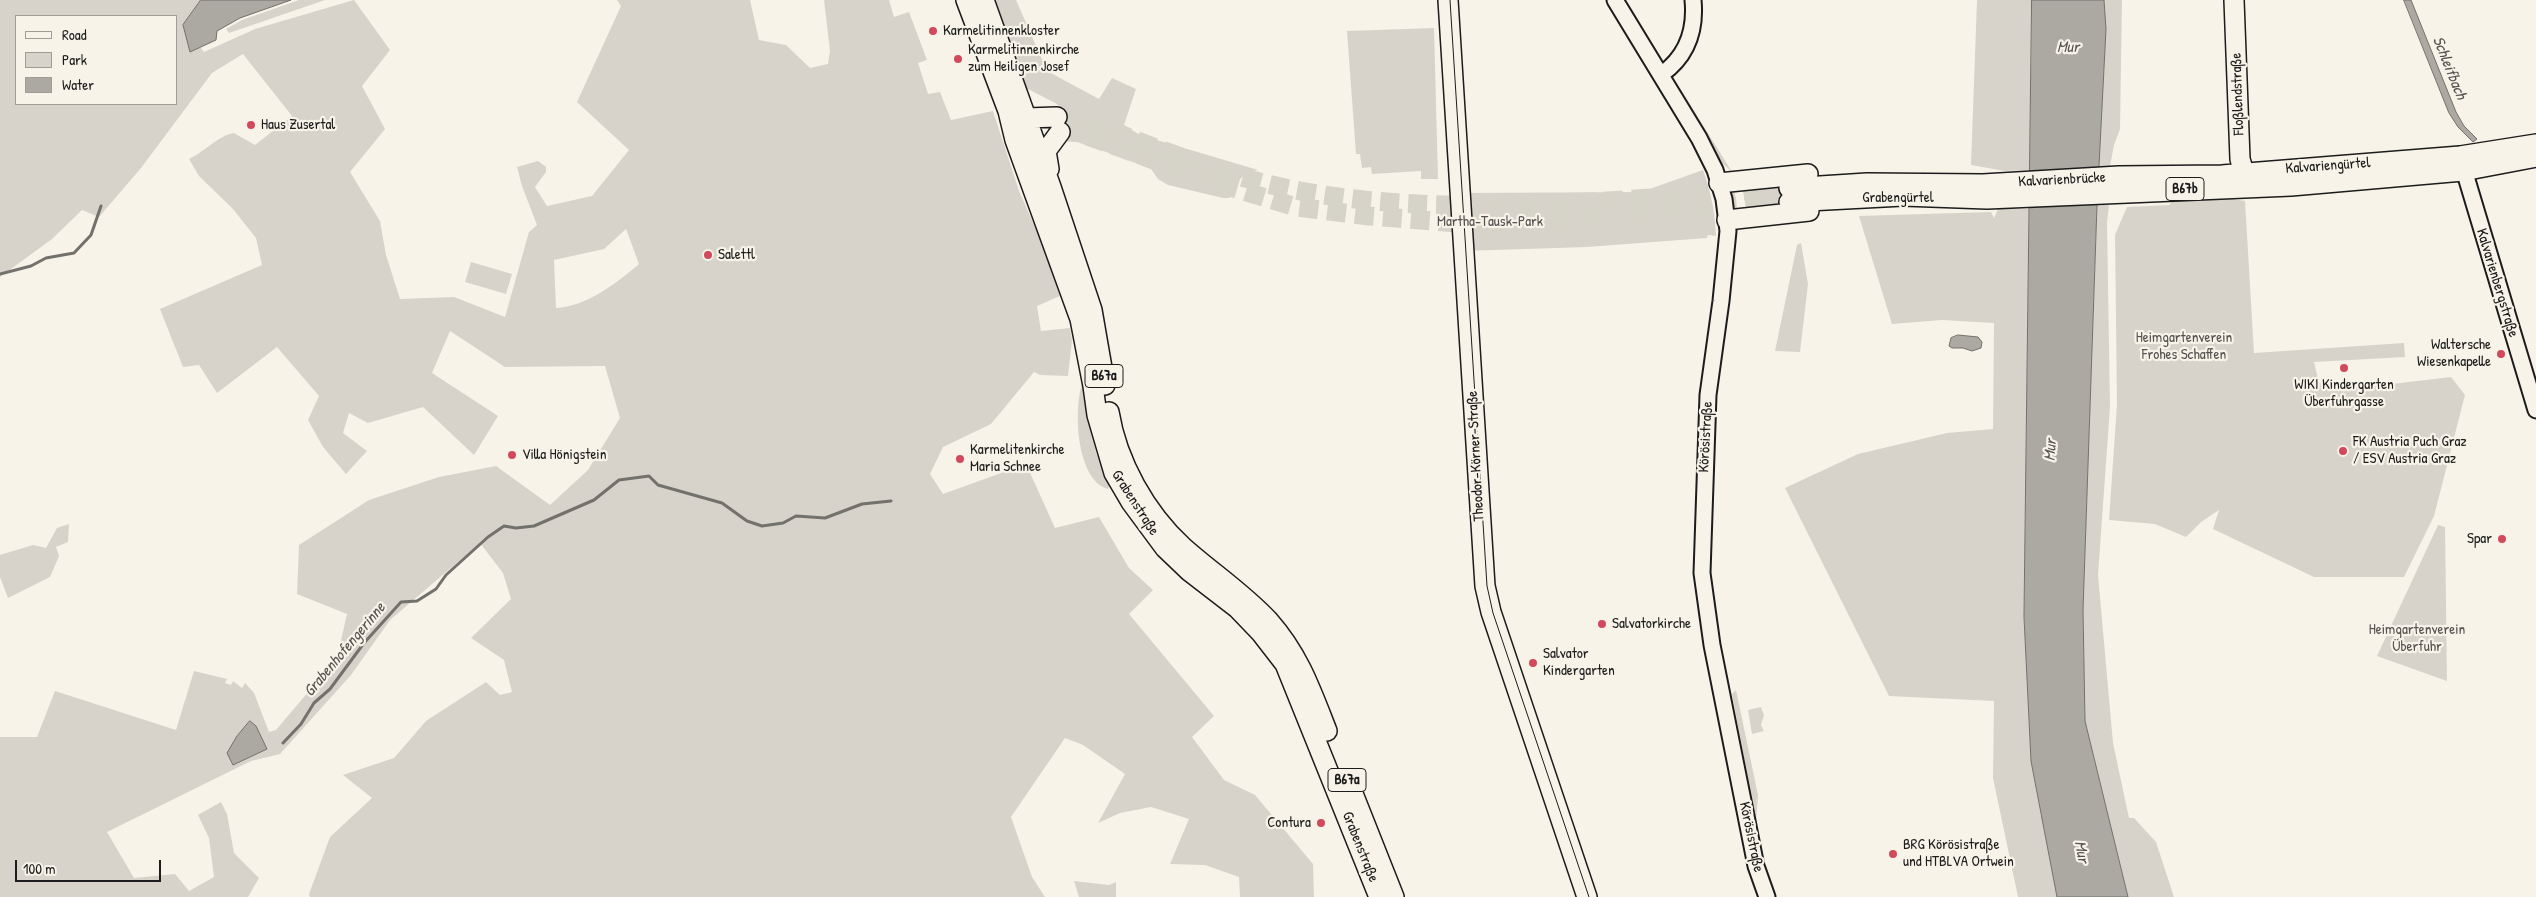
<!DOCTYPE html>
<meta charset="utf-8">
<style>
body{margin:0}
#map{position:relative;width:2536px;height:897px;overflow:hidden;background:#f7f3e8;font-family:"Patrick Hand",sans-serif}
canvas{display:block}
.legend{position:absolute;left:15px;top:15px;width:162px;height:90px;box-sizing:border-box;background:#f7f3e8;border:1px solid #9f9d96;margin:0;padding:6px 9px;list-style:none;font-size:15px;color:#1c1c1c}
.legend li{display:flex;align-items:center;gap:10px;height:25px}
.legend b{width:25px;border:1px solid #9f9d96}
.scale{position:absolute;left:15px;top:860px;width:146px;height:22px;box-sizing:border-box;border:2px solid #1c1c1c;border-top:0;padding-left:6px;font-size:15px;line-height:18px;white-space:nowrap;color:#1c1c1c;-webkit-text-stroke:4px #f7f3e8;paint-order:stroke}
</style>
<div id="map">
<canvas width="2536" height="897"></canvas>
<ul class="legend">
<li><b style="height:6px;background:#f7f3e8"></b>Road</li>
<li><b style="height:14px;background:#d7d3cb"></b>Park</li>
<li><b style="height:14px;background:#aca9a2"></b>Water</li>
</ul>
<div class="scale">100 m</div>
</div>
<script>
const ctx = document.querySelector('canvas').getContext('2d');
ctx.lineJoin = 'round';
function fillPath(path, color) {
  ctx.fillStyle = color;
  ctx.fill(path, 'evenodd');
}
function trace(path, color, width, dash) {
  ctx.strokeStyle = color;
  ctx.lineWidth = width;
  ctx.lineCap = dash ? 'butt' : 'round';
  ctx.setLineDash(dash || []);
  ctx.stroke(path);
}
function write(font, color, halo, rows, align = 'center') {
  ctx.font = font + ' "Patrick Hand",sans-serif';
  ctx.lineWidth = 4.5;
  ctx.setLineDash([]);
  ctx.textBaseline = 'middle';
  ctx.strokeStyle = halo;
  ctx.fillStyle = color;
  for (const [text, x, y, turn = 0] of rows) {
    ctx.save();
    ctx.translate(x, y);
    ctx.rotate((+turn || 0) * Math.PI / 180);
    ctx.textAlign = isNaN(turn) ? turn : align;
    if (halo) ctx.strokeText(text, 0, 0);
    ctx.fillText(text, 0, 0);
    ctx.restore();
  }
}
const green = new Path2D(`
 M 0,0 L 291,0 L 240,18 L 217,31 L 216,40 L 200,47 L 204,52 L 255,29 L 354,0 L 390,50 L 362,86 L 385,129 L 350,172 L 380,221 L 386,255 L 400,299 L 454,297 L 505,317 L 529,232 L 537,225 L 522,186 L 517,167 L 538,161 L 546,167 L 546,172 L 535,187 L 547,206 L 592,196 L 629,150 L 577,102 L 621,6 L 617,0 L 750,0 L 759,40 L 786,45 L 810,68 L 828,64 L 830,51 L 824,0 L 889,0 L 894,17 L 909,12 L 927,60 L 918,63 L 928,94 L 940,92 L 951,120 L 993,111 L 1019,191 L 1042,243 L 1060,296 L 1037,306 L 1041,331 L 1070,328 L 1072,341 L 1068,376 L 1040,375 L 1034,372 L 991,424 L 943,447 L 930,474 L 943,494 L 1026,464 L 1055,528 L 1099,517 L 1129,568 L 1153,590 L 1129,614 L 1214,716 L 1192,737 L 1224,780 L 1255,795 L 1313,864 L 1314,897 L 1240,897 L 1239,877 L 1205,865 L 1170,864 L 1189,819 L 1151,807 L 1120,813 L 1098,823 L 1125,774 L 1083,745 L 1065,738 L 1011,817 L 1032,877 L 1045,897 L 310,897 L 309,894 L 330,837 L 372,798 L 343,775 L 394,758 L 426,721 L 486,682 L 500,695 L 512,692 L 504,660 L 471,638 L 511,599 L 503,573 L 480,543 L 390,620 L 351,675 L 280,754 L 251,761 L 107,832 L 134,878 L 175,874 L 189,891 L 214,877 L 209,838 L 198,815 L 221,802 L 227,814 L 234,853 L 259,878 L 248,897 L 0,897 L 0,737 L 37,737 L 55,691 L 176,730 L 194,671 L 227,679 L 225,683 L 231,685 L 233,681 L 242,688 L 245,683 L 254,693 L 269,732 L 276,730 L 337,658 L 347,614 L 297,594 L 299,545 L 369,500 L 439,477 L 496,466 L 550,505 L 588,470 L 620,418 L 605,366 L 505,367 L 450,331 L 432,373 L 498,416 L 474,455 L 423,407 L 368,423 L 349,413 L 343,433 L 367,451 L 346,474 L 323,447 L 308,420 L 319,396 L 277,347 L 217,393 L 199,365 L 183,367 L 160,309 L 262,265 L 256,238 L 233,209 L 199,176 L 189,159 C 204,152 219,135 234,133 L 255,145 L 292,116 L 243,54 L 212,73 L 141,168 L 99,217 L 82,210 L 52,239 L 0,277 ZM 16,16 L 176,16 L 176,104 L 16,104 ZM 626,229 L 639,264 C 618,282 586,307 556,308 L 554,260 L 604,249 Z
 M 299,0 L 325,0 L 229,33 L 226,29 L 242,20 Z
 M 995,0 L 1016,0 L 1047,71 L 1099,99 L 1112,78 L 1136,89 L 1124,125 L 1140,135 L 1258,170 C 1239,174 1238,182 1229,198 L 1223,198 L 1168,185 L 1158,179 L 1151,169 L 1098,149 L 1077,142 L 1067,141 L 1059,144 L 1060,108 L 1057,104 L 1026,88 Z
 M 1977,0 L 2032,0 L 2031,170 L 2005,171 L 1971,165 Z
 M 2104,0 L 2122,0 L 2120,129 L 2114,145 L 2110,166 L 2099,167 L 2106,29 Z
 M 1434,28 L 1438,179 L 1421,179 L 1421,171 L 1372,174 L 1371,167 L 1362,168 L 1360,154 L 1356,154 L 1347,31 Z
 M 1680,88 L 1732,172 L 1722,163 L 1679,89 Z
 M 1703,170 C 1711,192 1715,213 1716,236 L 1708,235 L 1707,238 L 1587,247 L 1463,251 L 1459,193 L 1641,192 Z
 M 1783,182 L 1786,210 L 1747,213 L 1742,186 Z
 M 2232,199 L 2245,201 L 2254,353 L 2404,343 L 2405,357 L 2314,362 L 2319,383 L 2375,386 L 2451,377 L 2465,395 L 2434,516 L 2404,577 L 2314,577 L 2213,529 L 2219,510 L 2201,522 L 2186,537 L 2155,524 L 2109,520 L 2117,404 L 2115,235 L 2127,207 L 2169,205 L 2173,201 Z
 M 2097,205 L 2109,205 L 2107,223 L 2110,407 L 2098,575 L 2113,743 L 2129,818 L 2134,818 L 2156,842 L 2174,897 L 2128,897 L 2085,721 L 2083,610 Z
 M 1998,209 L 2030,209 L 2024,617 L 2031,761 L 2057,897 L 2018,897 L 1993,778 L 1994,701 L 1889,696 L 1785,488 L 1858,454 L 1947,433 L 1993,429 L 1994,323 L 1942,320 L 1892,324 L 1859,216 L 1991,212 L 1994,218 Z
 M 1801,243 L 1808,284 L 1800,352 L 1775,351 L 1797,245 Z
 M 471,262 L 512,274 L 506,294 L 465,282 Z
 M 1085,376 L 1096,452 L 1110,486 L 1108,489 C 1075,480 1072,402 1085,376 Z
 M 69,524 L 68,542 L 56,547 L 59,556 L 50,577 L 8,598 L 0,577 L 0,555 L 33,545 L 46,548 L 57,528 Z
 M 2438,525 L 2445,527 L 2447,681 L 2377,656 Z
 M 1736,690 L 1758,795 L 1756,822 L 1732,694 Z
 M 1761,707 L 1764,715 L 1761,725 L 1764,731 L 1752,734 L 1748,710 Z
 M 1074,881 L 1109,885 L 1116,882 L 1116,897 L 1079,897 Z`);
const water = new Path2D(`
 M 201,0 L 291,0 L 240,18 L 217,31 L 216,40 L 190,52 L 183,25 Z
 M 2032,0 L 2104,0 L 2106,29 L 2097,205 L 2083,610 L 2085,721 L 2128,897 L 2057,897 L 2031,761 L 2024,617 Z
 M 2404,0 L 2411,0 L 2456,112 L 2464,126 L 2477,139 L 2473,142 L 2458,127 L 2449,113 Z
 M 1958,335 L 1978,337 L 1982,342 L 1981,348 L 1972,351 L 1963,348 L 1952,348 L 1949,346 L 1951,338 Z
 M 250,721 L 256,726 L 267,749 L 233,765 L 227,753 L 237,736 Z`);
const stream = new Path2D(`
 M 0,274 L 31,266 L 46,258 L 74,253 L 91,235 L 101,206
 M 283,743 L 301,724 L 314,703 L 330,689 L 364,643 L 401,602 L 417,601 L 436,589 L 446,575 L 488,537 L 504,526 L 516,528 L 534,526 L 594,500 L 619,480 L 649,476 L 658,485 L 722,503 L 747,521 L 762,526 L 783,523 L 796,516 L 825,518 L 862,504 L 891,501`);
const majorTunnel = new Path2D(`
 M 1057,117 L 1078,118 C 1147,144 1227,178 1300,191 C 1461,220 1627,198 1789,188
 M 1060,132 L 1077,132 L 1217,183 L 1296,207 L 1369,216 L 1496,226 L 1789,202`);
const minor = new Path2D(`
 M 1615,0 L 1699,138 L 1715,170 L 1724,199 L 1728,231 L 1721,301 L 1708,395 L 1702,573 L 1712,645 L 1756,866 L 1767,897
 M 1662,74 C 1687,56 1696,31 1693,0
 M 2461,160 L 2536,410`);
const major = new Path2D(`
 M 966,0 L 1008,111 L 1015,140 L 1080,319 L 1093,386 L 1097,415 L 1114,473 L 1131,502 L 1165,548 L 1189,571 L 1237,608 L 1261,633 L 1285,664 L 1379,897
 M 984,0 L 1051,187 L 1092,310 L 1105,385
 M 1448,0 L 1485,586 L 1491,612 L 1587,897
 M 2234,0 L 2240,159 L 2247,183
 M 1026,118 L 1057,117
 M 1049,169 L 1046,151 L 1060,132
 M 1719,183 L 1808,174
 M 1789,188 L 1867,183 L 1983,184 L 2119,176 L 2222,175 L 2460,156 L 2536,144
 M 1789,202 L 1903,196 L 1987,199 L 2291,186 L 2463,171 L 2536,157
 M 1727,220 L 1809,211
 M 1109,412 C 1117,462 1146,513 1183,547 C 1211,572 1243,593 1269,621 C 1299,655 1311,690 1327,731
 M 1352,791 L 1394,897`);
const tram = new Path2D(`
 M 1450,0 L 1487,586 L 1493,613 L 1589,897`);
const markers = [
 [933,31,5,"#d1495b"],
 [958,59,5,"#d1495b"],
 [251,125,5,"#d1495b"],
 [708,255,5,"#d1495b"],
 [2501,354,5,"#d1495b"],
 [2344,368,5,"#d1495b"],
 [2343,451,5,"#d1495b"],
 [512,455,5,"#d1495b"],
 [960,459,5,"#d1495b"],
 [2502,539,5,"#d1495b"],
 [1602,624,5,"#d1495b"],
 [1533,663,5,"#d1495b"],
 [1321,823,5,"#d1495b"],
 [1893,854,5,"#d1495b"]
];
const shields = [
 [2185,189,38],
 [1104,376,38],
 [1347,780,38]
];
const shieldNames = [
 ["B67b",2185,189],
 ["B67a",1104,376],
 ["B67a",1347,780]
];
const poiNames = [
 ["Karmelitinnenkloster",943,31],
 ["Karmelitinnenkirche",968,50],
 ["zum Heiligen Josef",968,67],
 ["Haus Zusertal",261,125],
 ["Salettl",718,255],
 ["Waltersche",2491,345,"right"],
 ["Wiesenkapelle",2491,362,"right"],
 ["WIKI Kindergarten",2344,385,"center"],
 ["Überfuhrgasse",2344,402,"center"],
 ["FK Austria Puch Graz",2353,442],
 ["/ ESV Austria Graz",2353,459],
 ["Karmelitenkirche",970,450],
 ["Maria Schnee",970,467],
 ["Villa Hönigstein",522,455],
 ["Spar",2492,539,"right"],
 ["Salvatorkirche",1612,624],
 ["Salvator",1543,654],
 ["Kindergarten",1543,671],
 ["Contura",1311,823,"right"],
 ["BRG Körösistraße",1903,845],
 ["und HTBLVA Ortwein",1903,862]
];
const streetNames = [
 ["Floßlendstraße",2238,94,-92],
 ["Kalvariengürtel",2328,166,-4],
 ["Kalvarienbrücke",2062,180,-3],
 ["Grabengürtel",1898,198],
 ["Kalvarienbergstraße",2497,283,73],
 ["Körösistraße",1706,437,-87],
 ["Theodor-Körner-Straße",1476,456,-93],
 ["Grabenstraße",1135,503,57],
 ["Körösistraße",1751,837,78],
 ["Grabenstraße",1360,847,68]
];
const parkNames = [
 ["Martha-Tausk-Park",1490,222],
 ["Heimgartenverein",2184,338],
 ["Frohes Schaffen",2184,355],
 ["Heimgartenverein",2417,630],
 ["Überfuhr",2417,647]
];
const waterNames = [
 ["Mur",2068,48],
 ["Schleifbach",2449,68,68],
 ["Mur",2051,450,-86],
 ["Grabenhofengerinne",345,650,-50],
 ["Mur",2081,852,79]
];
fillPath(green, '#d7d3cb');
fillPath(water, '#aca9a2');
trace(water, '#72716c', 1);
trace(stream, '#72716c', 3);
trace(majorTunnel, '#d6d3c9', 19, [19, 9]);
trace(minor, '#1c1c1c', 19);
trace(major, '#1c1c1c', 22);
trace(minor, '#f7f3e8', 15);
trace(major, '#f7f3e8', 19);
trace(tram, '#1c1c1c', 1);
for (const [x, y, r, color] of markers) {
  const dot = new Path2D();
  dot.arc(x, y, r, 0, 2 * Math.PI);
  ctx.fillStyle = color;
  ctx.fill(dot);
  trace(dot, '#f7f3e8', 2);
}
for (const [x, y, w] of shields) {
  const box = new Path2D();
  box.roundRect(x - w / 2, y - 11.5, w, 23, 4);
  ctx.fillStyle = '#f7f3e8';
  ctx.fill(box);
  trace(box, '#1c1c1c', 1);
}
write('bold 14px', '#1c1c1c', null, shieldNames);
write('15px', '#1c1c1c', '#f7f3e8', poiNames, 'left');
write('15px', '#1c1c1c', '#f7f3e8', streetNames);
write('15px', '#545351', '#f7f3e8', parkNames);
write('italic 16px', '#565452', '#f7f3e8', waterNames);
</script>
